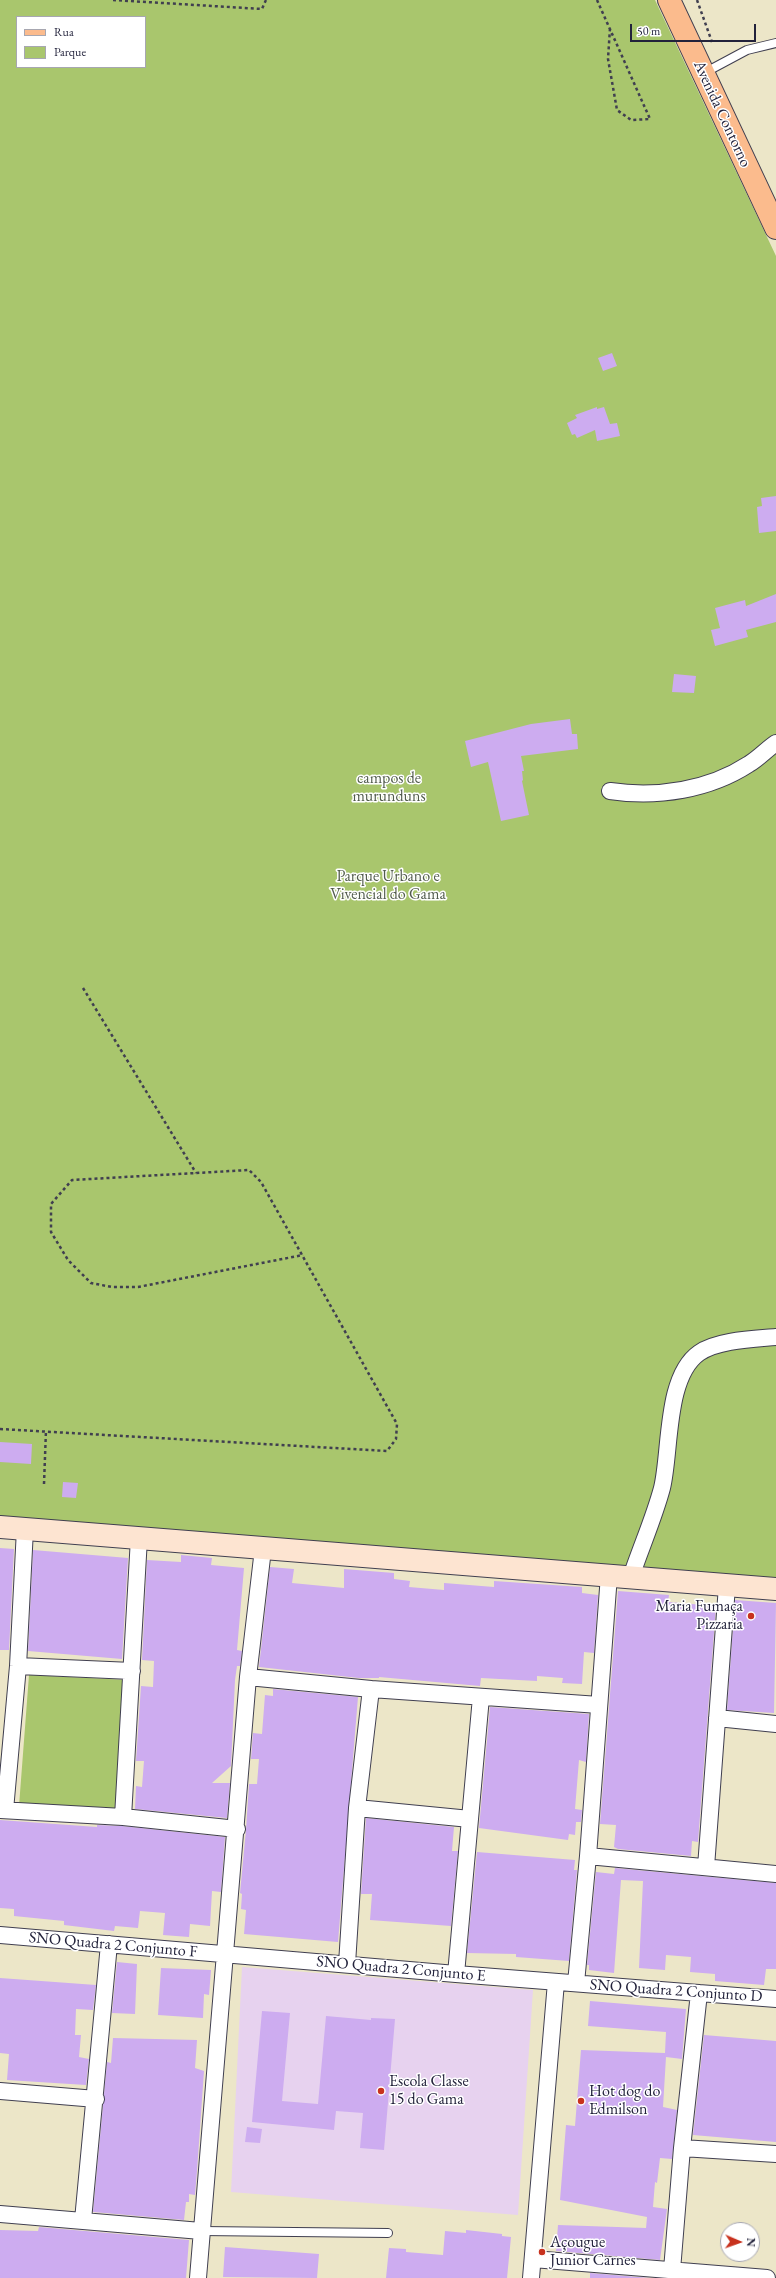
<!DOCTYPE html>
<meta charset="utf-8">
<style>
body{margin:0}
#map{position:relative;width:776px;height:2278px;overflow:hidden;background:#ece6c8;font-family:"EB Garamond",serif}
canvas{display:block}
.legend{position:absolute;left:16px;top:16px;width:130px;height:52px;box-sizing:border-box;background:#fff;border:1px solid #a7a7b1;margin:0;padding:5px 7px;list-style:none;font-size:12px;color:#22223b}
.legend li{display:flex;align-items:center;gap:8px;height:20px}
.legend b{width:20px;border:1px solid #a7a7b1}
.north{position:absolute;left:720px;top:2222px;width:40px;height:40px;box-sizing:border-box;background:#fff;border:1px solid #a7a7b1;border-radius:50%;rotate:92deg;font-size:11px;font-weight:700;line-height:16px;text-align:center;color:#22223b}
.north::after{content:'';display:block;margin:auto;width:14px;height:18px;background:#c8321e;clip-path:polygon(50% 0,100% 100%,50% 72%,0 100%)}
.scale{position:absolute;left:630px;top:24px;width:126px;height:18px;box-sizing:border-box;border:2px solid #22223b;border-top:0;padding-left:5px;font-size:12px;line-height:14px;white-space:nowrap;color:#22223b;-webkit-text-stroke:3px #fff;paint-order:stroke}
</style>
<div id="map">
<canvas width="776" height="2278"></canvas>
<ul class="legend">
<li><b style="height:5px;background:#fbbb8d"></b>Rua</li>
<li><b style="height:11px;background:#a9c66d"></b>Parque</li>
</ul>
<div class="north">N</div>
<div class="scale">50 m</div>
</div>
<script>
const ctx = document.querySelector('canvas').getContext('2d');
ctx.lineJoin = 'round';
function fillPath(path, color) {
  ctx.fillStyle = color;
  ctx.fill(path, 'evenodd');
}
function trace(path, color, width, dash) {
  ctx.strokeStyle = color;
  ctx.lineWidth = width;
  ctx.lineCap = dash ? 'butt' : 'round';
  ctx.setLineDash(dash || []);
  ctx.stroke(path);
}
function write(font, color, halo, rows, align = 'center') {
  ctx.font = font + ' "EB Garamond",serif';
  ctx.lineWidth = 3;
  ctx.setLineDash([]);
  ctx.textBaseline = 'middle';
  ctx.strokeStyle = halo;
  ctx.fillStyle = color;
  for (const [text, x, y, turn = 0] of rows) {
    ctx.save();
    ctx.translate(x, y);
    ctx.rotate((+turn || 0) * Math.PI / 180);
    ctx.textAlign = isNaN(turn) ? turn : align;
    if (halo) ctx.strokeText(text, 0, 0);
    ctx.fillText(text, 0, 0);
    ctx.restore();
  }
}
const built = new Path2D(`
 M 242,1967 L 533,1990 L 518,2215 L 231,2192 Z`);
const green = new Path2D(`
 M 0,0 L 655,0 L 776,256 L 776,1581 L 0,1517 ZM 17,17 L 145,17 L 145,67 L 17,67 Z
 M 29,1675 L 128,1680 L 120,1811 L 19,1806 Z`);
const building = new Path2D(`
 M 612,353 L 617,366 L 603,371 L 598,358 Z
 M 597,407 L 597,409 L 604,407 L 610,424 L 617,423 L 620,436 L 597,441 L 595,430 L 577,438 L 575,434 L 572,435 L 567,423 L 577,418 L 575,415 Z
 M 776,496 L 776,531 L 759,533 L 757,507 L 762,506 L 761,498 Z
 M 776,594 L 776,622 L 746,630 L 748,637 L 715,646 L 711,630 L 720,628 L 715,608 L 745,600 L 746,606 Z
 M 674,674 L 696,676 L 694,693 L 672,692 Z
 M 570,719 L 572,734 L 577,734 L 578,749 L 521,756 L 524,771 L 522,771 L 523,780 L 522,781 L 529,815 L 501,821 L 488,762 L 471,767 L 465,741 L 531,724 Z
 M 0,1442 L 32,1444 L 31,1464 L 0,1462 Z
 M 63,1482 L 78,1483 L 76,1498 L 62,1497 Z
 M 0,1548 L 14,1549 L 9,1650 L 0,1650 Z
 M 33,1550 L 128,1558 L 122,1659 L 28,1651 Z
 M 181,1555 L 212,1558 L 211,1565 L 244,1568 L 237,1650 L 242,1651 L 240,1666 L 237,1666 L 235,1680 L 231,1766 L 212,1783 L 230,1783 L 227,1818 L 135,1809 L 136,1786 L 142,1787 L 144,1761 L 136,1761 L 141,1686 L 153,1687 L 154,1661 L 142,1660 L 147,1560 L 181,1562 Z
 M 270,1567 L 294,1569 L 292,1583 L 344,1588 L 344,1569 L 394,1573 L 394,1579 L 410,1581 L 409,1587 L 444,1590 L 444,1583 L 494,1587 L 494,1581 L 582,1587 L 582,1593 L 598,1595 L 594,1653 L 584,1652 L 582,1684 L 562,1683 L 563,1678 L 537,1676 L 537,1681 L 481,1678 L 480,1686 L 379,1677 L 379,1678 L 359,1678 L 259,1667 Z
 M 618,1591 L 669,1595 L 668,1602 L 716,1606 L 698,1842 L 692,1841 L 691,1856 L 618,1849 L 614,1847 L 616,1825 L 600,1824 Z
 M 735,1600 L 776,1603 L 774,1713 L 727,1710 Z
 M 273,1689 L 358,1697 L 338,1942 L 244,1934 L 246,1910 L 241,1909 L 242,1894 L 240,1893 L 246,1830 L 249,1784 L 257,1784 L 259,1759 L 251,1759 L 253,1733 L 262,1734 L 265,1695 L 273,1696 Z
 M 490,1707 L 589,1714 L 586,1762 L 579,1760 L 575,1809 L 582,1810 L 581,1822 L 576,1822 L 575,1835 L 569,1834 L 568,1840 L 479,1828 Z
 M 366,1818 L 454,1827 L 452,1851 L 458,1851 L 451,1926 L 370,1920 L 372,1894 L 361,1894 Z
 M 0,1820 L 97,1827 L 97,1825 L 122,1826 L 225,1837 L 221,1892 L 212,1891 L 210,1926 L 190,1924 L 189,1937 L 163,1935 L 165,1913 L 140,1911 L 138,1928 L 115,1926 L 114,1931 L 64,1925 L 64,1921 L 14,1916 L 14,1909 L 0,1908 Z
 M 477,1852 L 575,1860 L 574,1870 L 577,1870 L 569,1961 L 516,1957 L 516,1954 L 467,1953 Z
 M 615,1868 L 776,1883 L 776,1969 L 766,1969 L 764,1985 L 715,1981 L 715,1974 L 690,1972 L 691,1957 L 666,1955 L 665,1970 L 639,1968 L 643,1881 L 621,1880 L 614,1973 L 589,1970 L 589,1965 L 587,1965 L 596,1872 L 614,1874 Z
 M 117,1962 L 137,1964 L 135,2014 L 112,2013 Z
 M 161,1968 L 211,1970 L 209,1995 L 204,1994 L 203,2018 L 158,2015 Z
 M 0,1978 L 96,1985 L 93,2010 L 76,2009 L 75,2035 L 81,2035 L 79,2057 L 89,2059 L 86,2085 L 7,2080 L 9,2054 L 0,2053 Z
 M 590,2001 L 686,2009 L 682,2059 L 666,2057 L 663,2107 L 677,2110 L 672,2159 L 660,2158 L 657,2183 L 655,2182 L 653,2207 L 667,2209 L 660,2260 L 556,2251 L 558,2225 L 646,2228 L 647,2217 L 560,2200 L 566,2125 L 575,2126 L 581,2050 L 665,2053 L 666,2032 L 588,2026 Z
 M 262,2011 L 290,2013 L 282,2101 L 318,2104 L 326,2016 L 371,2020 L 371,2018 L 395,2019 L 384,2150 L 360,2148 L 363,2113 L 336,2111 L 334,2130 L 252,2122 Z
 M 704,2035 L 776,2041 L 776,2142 L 693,2135 Z
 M 113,2038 L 197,2040 L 195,2068 L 204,2071 L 197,2171 L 195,2195 L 189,2194 L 189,2202 L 186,2202 L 184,2220 L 93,2212 L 107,2062 L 111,2063 Z
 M 247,2127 L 262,2129 L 260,2143 L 245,2142 Z
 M 39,2227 L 189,2240 L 186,2278 L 0,2278 L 0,2230 L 38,2231 Z
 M 466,2230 L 502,2234 L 502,2236 L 511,2237 L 507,2278 L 386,2278 L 389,2248 L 406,2249 L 406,2252 L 443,2255 L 445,2231 L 466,2233 Z
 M 225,2247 L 319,2254 L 317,2278 L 223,2277 Z
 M 590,2273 L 650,2278 L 590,2278 Z`);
const path = new Path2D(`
 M 113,0 L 262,9 L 266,0
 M 597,0 L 650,119 L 631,120 L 617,110 L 608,59 L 610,28
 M 697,0 L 712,42
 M 83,988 L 196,1173
 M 0,1429 L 387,1451 L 396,1439 L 397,1424 L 261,1182 L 249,1170 L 72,1180 L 51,1204 L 51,1232 L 68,1260 L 91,1283 L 112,1287 L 138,1287 L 303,1255
 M 44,1484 L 46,1430`);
const lane = new Path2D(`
 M 704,73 L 747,50 L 776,43
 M 201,2231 L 388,2233`);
const street = new Path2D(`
 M 610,791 C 658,798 709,790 749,764 C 759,758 767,749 776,743
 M 631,1577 C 641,1547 654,1518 662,1488 C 671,1451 665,1377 699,1353 C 717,1340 754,1339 776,1337
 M 18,1666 L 132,1671
 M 248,1677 L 371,1689 L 599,1705
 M 717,1718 L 776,1724
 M 357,1808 L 470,1819
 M 0,1810 L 123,1817 L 237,1829
 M 5,1810 L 18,1666 L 25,1529
 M 123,1817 L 139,1538
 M 588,1856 L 776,1874
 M 706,1867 L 727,1586
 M 0,1935 L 456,1974 L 776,1999
 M 347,1964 L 357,1808 L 371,1689
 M 456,1974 L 481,1697
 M 576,1983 L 588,1856 L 609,1575
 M 0,2091 L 96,2099
 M 682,2148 L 776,2154
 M 0,2214 L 201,2231
 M 83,2220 L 109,1944
 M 533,2259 L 767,2278
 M 672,2270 L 682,2148 L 699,1993
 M 198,2278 L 248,1677 L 263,1549
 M 531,2278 L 556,1982`);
const secondary = new Path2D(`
 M 0,1527 L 776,1589`);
const primary = new Path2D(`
 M 669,0 L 776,228`);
const markers = [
 [751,1616,4,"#c8321e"],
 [381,2091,4,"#c8321e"],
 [581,2101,4,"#c8321e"],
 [542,2252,4,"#c8321e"]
];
const streetNames = [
 ["Avenida Contorno",722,114,65],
 ["SNO Quadra 2 Conjunto F",113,1945,5],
 ["SNO Quadra 2 Conjunto E",401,1969,5],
 ["SNO Quadra 2 Conjunto D",676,1991,4]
];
const parkNames = [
 ["campos de",389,779],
 ["murunduns",389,797],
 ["Parque Urbano e",388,877],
 ["Vivencial do Gama",388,895]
];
const poiNames = [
 ["Maria Fumaça",743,1607,"right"],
 ["Pizzaria",743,1625,"right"],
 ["Escola Classe",389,2082],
 ["15 do Gama",389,2100],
 ["Hot dog do",589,2092],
 ["Edmilson",589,2110],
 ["Açougue",550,2243],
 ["Junior Carnes",550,2261]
];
fillPath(built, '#e7d2ef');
fillPath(green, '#a9c66d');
fillPath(building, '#cdacf0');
trace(lane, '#403f50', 10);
trace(street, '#403f50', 18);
trace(secondary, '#403f50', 24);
trace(primary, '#403f50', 24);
trace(path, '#403f50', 2.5, [3, 3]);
trace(lane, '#fff', 8);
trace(street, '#fff', 16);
trace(secondary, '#fde4d1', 22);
trace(primary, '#fbbb8d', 22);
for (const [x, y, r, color] of markers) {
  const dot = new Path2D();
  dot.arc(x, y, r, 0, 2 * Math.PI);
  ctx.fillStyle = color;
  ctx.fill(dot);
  trace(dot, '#fff', 1.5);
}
write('16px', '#22223b', '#fff', streetNames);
write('16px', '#515b4c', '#fff', parkNames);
write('16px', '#22223b', '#fff', poiNames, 'left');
</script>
